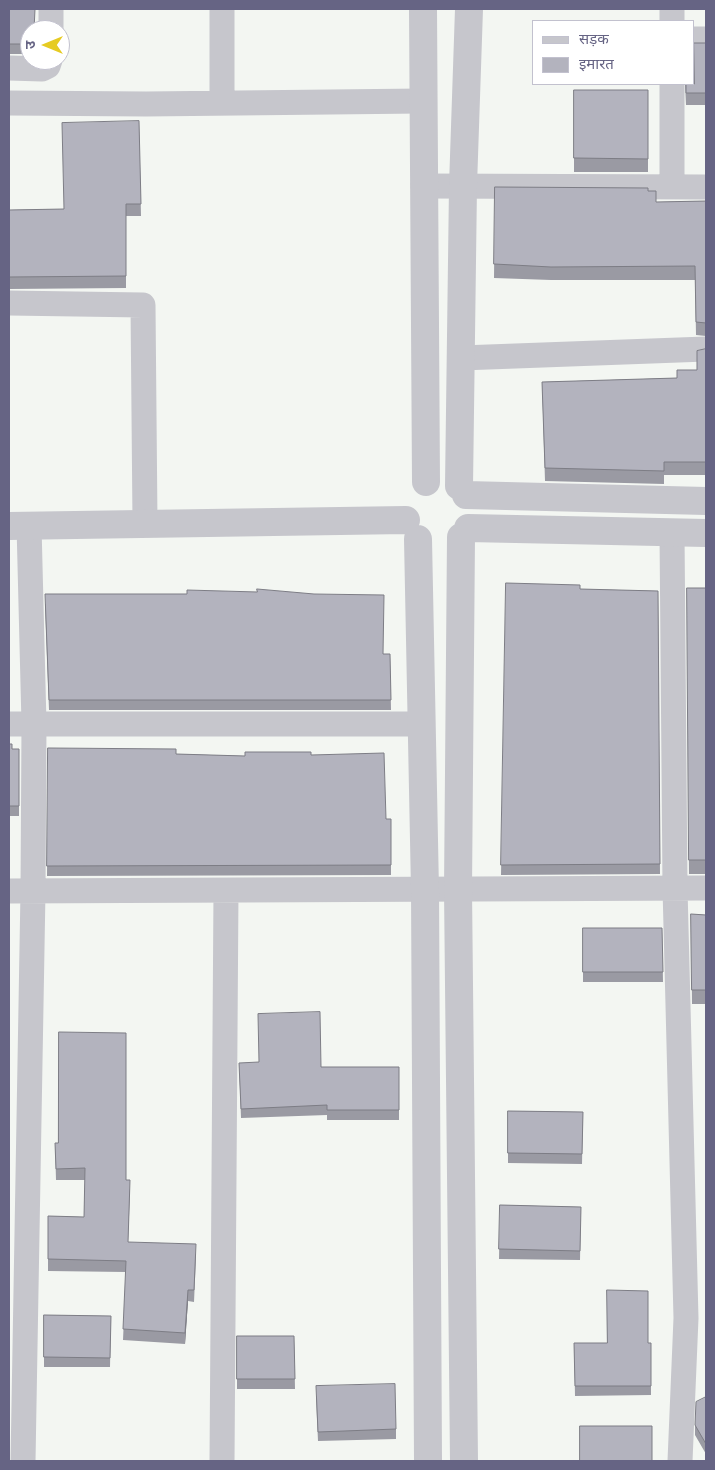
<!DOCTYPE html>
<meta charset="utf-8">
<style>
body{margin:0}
#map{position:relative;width:715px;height:1470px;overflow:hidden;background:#f3f6f2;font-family:Karla,"Noto Sans Devanagari",sans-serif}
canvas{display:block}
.frame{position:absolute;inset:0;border:10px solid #666484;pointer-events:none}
.legend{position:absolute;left:532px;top:20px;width:162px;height:65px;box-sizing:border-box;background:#fff;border:1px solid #c2c1ce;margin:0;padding:6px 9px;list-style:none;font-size:15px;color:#666484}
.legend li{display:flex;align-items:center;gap:10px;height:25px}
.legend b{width:25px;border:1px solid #c2c1ce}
.north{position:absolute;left:20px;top:20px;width:50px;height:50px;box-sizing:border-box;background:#fff;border:1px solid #c2c1ce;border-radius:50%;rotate:270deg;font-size:14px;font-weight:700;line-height:20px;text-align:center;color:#666484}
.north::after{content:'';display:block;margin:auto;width:18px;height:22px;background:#e6cb22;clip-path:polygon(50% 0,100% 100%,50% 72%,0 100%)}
</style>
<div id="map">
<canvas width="715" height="1470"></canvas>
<div class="frame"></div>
<ul class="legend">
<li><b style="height:6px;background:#c6c6cc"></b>सड़क</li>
<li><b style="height:14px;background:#b3b3be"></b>इमारत</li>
</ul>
<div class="north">उ</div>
</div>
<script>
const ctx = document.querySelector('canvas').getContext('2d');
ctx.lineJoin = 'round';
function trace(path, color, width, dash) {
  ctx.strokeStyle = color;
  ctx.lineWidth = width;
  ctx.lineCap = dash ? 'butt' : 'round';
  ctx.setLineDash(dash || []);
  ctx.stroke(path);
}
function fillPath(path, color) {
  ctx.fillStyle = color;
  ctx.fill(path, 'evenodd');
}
const minor = new Path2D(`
 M 51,9 L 51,30
 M 672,9 L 672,21
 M 694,39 L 706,39
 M 9,68 L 42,69 L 48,66 L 50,60
 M 9,103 L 146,104 L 422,101
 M 222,103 L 222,9
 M 423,186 L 706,187
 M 672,187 L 672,84
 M 9,303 L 143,305 L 145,523
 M 461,358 L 706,349
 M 672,532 L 675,888 L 686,1318 L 680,1461
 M 9,724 L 422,724
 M 9,891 L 706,888
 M 23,1461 L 33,891 L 34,724 L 29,525
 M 222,1461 L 226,891`);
const tertiary = new Path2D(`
 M 423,9 L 426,482
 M 459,486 L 463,186 L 469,9
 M 466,495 L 706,501
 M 9,526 L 406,520
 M 468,528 L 706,533
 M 461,537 L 458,889 L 464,1461
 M 418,539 L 425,890 L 428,1461`);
const wall = new Path2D(`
 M 9,9 L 30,30 L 30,54 L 9,54 Z
 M 83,9 L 144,9 L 144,10 L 83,10 Z
 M 706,43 L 706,105 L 686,105 L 685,84 L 694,84 Z
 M 574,90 L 648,90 L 648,172 L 574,172 Z
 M 139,121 L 141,216 L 126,216 L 126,288 L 9,289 L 9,210 L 64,209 Z
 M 495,187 L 648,191 L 656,202 L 706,201 L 706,336 L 696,335 L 695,280 L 551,280 L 494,278 Z
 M 706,349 L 706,475 L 664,475 L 664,484 L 545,481 L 542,382 L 677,378 L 697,370 Z
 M 506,583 L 580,589 L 658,591 L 660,874 L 501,875 Z
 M 687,588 L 706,588 L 706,874 L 689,874 Z
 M 45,604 L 384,654 L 390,654 L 391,710 L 49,710 Z
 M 9,744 L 12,749 L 19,749 L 19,816 L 9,816 Z
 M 48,748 L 176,754 L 245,756 L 311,755 L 386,819 L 391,819 L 391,875 L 47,876 Z
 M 691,914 L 706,915 L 706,1004 L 692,1004 Z
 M 583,928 L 662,928 L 663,982 L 583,982 Z
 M 239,1063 L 321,1067 L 399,1067 L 399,1120 L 327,1120 L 327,1115 L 241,1118 Z
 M 508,1111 L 583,1112 L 582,1164 L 508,1163 Z
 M 55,1143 L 126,1180 L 130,1191 L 128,1242 L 196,1256 L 194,1302 L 188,1301 L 185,1344 L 123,1340 L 126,1272 L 48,1271 L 48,1216 L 84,1217 L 85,1180 L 56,1180 Z
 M 500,1205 L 581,1207 L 580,1260 L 499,1259 Z
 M 44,1315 L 111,1316 L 110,1367 L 44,1367 Z
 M 237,1336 L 294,1336 L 295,1389 L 237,1389 Z
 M 574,1343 L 651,1343 L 651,1395 L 575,1396 Z
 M 316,1396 L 396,1429 L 396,1439 L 318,1441 Z
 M 706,1397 L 706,1454 L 695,1435 L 695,1425 Z`);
const shadedWall = new Path2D(`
 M 188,1290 L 188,1301 L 185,1344 L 185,1333 Z`);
const building = new Path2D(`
 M 9,9 L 35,9 L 34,30 L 30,30 L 30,44 L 9,44 Z
 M 694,43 L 706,43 L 706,93 L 686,93 L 686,84 L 694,84 Z
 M 574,90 L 648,90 L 648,159 L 574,158 Z
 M 139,121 L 141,204 L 126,204 L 126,276 L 9,277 L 9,210 L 64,209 L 62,123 Z
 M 495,187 L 648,188 L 648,191 L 656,191 L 656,202 L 706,201 L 706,323 L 696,322 L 695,266 L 551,267 L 494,264 Z
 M 706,349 L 706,462 L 664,462 L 664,471 L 545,468 L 542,382 L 677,378 L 677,370 L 697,370 L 697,351 Z
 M 506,583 L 580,585 L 580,589 L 658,591 L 660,864 L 501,865 Z
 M 687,588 L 706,588 L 706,860 L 689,860 Z
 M 257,589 L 314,594 L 384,595 L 383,654 L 390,654 L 391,700 L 49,700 L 45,594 L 187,594 L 187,590 L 257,592 Z
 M 9,744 L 12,744 L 12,749 L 19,749 L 19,806 L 9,806 Z
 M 48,748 L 176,749 L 176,754 L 245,756 L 245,752 L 311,752 L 311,755 L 384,753 L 386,819 L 391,819 L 391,865 L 47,866 Z
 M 691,914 L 706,915 L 706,990 L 692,990 Z
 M 583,928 L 662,928 L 663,972 L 583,972 Z
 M 320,1012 L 321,1067 L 399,1067 L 399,1110 L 327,1110 L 327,1105 L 241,1109 L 239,1063 L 259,1062 L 258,1014 Z
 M 59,1032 L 126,1033 L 126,1180 L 130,1180 L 128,1242 L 196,1244 L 194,1290 L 188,1290 L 185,1333 L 123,1329 L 126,1261 L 48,1259 L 48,1216 L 84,1217 L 85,1168 L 56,1169 L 55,1143 L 58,1143 Z
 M 508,1111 L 583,1112 L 582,1154 L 508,1153 Z
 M 500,1205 L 581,1207 L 580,1251 L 499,1249 Z
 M 607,1290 L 648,1291 L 648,1343 L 651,1343 L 651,1386 L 575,1386 L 574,1343 L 607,1343 Z
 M 44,1315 L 111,1316 L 110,1358 L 44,1357 Z
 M 237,1336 L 294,1336 L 295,1379 L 237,1379 Z
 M 395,1384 L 396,1429 L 318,1432 L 316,1386 Z
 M 706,1397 L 706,1444 L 695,1425 L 696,1402 Z
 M 580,1426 L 652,1426 L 652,1461 L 580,1461 Z`);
trace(minor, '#c6c6cc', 25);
trace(tertiary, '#c6c6cc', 28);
fillPath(wall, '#9a9aa3');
fillPath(shadedWall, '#7d7d85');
fillPath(building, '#b3b3be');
trace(building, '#7d7d85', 1);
</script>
